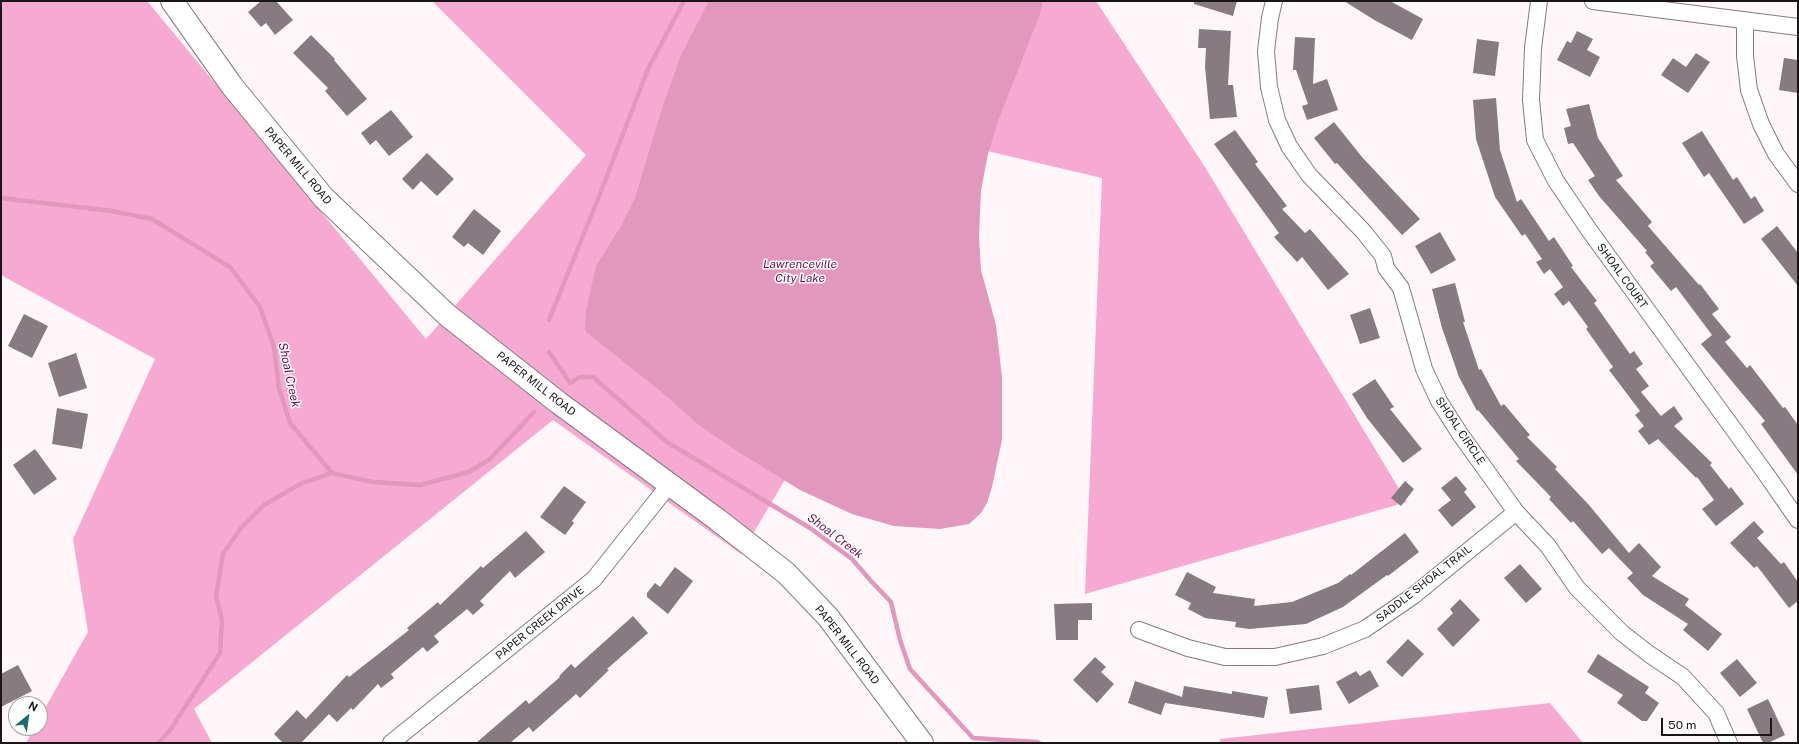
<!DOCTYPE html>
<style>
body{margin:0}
#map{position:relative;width:1799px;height:744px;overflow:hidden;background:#fef6f9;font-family:"Public Sans",sans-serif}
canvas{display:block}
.frame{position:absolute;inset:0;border:2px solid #1a1517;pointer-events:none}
.north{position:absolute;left:8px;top:696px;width:40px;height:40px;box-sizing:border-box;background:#fff;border:1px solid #a3a1a2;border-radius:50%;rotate:29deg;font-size:11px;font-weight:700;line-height:16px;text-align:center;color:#1a1517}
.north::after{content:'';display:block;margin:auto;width:14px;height:18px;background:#1d6a6c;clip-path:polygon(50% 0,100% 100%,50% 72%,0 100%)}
.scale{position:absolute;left:1661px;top:718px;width:111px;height:18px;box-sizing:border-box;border:2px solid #1a1517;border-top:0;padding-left:5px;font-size:12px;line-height:14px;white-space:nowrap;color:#1a1517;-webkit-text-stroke:3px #fff;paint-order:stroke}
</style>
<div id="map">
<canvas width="1799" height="744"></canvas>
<div class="frame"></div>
<div class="north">N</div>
<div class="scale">50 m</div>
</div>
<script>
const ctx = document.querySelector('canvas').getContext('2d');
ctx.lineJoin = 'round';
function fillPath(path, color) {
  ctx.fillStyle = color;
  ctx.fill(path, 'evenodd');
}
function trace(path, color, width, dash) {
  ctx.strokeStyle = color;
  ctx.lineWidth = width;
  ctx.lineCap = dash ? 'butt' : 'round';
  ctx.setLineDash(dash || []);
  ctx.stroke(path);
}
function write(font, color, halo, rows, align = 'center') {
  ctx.font = font + ' "Public Sans",sans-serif';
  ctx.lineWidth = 3;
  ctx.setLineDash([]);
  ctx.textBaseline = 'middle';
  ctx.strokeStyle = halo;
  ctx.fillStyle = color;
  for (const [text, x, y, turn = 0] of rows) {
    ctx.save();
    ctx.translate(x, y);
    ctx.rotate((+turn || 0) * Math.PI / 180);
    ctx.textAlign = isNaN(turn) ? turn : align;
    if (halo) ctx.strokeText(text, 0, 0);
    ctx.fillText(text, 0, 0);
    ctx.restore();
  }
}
const forest = new Path2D(`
 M 1,1 L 149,1 L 148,2 L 426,339 L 586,155 L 432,1 L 1096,1 L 1205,167 L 1407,502 L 1085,594 L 1102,178 L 834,115 L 786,478 L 741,554 L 553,420 L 194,709 L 212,743 L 26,743 L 34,728 L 40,728 L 40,717 L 88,632 L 73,539 L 155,359 L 1,275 Z
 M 1550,703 L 1583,743 L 1220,743 L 1220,739 Z`);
const water = new Path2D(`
 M 709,1 L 1043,1 L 1040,14 L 998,121 L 988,154 L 981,190 L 979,237 L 981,270 L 996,325 L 1002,377 L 1002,440 L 992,487 L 987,503 L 981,513 L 969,524 L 940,529 L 894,526 L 852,514 L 800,490 L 737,451 L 699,425 L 659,390 L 590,335 L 585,330 L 586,311 L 596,266 L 621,226 L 635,198 L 664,102 L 682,53 Z`);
const stream = new Path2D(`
 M 1,198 L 112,211 L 152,219 L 230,267 L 260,307 L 274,347 L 279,388 L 290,423 L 332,473 L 373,482 L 420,485 L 469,472 L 490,459 L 534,412
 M 549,320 L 600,194 L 648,69 L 684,1
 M 549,352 L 570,383 L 580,377 L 593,377 L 667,442 L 810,528 L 852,559 L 871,581 L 891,602 L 900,640 L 910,669 L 973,738 L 1037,742 L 1039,743
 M 158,743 L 169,732 L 220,653 L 222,620 L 216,596 L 223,554 L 241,528 L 264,505 L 302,483 L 332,473`);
const building = new Path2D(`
 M 261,1 L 276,1 L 293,20 L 275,35 L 266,23 L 261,27 L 248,12 Z
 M 1194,1 L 1237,1 L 1233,16 L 1194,4 Z
 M 1344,1 L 1390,1 L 1423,19 L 1412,40 L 1376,21 Z
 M 1199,29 L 1231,31 L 1228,85 L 1233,85 L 1237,117 L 1210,119 L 1205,67 L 1206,48 L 1198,48 Z
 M 1577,31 L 1593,39 L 1587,50 L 1600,57 L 1590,77 L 1557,60 L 1567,41 L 1571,43 Z
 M 311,35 L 335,59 L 334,60 L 367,99 L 347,116 L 325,91 L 328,88 L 293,53 Z
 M 1295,37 L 1315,38 L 1313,84 L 1327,79 L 1338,110 L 1307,120 L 1302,106 L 1308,104 L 1296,70 L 1293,70 Z
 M 1477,39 L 1499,42 L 1495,76 L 1473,73 Z
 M 1696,53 L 1710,62 L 1688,93 L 1661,75 L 1673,58 L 1686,67 Z
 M 1784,58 L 1798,60 L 1798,93 L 1779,90 Z
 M 1496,98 L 1500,150 L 1517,202 L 1521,199 L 1549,241 L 1554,237 L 1573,266 L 1571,267 L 1597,301 L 1594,303 L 1630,354 L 1634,351 L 1643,364 L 1636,369 L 1649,386 L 1641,392 L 1661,416 L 1674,406 L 1683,419 L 1674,426 L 1712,463 L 1710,465 L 1729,489 L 1731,487 L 1744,504 L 1716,526 L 1702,509 L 1714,500 L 1697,477 L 1696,478 L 1658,439 L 1649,445 L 1638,431 L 1644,426 L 1635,415 L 1640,411 L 1609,370 L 1613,367 L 1586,329 L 1588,327 L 1569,301 L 1563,306 L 1554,294 L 1563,287 L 1550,269 L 1544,274 L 1536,262 L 1542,259 L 1525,234 L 1522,236 L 1495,197 L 1476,139 L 1473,100 Z
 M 1589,104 L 1598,138 L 1623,176 L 1616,180 L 1652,222 L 1648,226 L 1699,285 L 1700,284 L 1719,309 L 1712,314 L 1731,337 L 1725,342 L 1747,368 L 1750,365 L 1783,408 L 1785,407 L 1798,425 L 1798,475 L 1761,424 L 1765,421 L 1701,344 L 1712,335 L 1676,287 L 1671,291 L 1650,266 L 1654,263 L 1645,252 L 1647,251 L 1599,196 L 1588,180 L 1595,176 L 1573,143 L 1568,144 L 1564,128 L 1571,126 L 1566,109 Z
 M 391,110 L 413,137 L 389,156 L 376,140 L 370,145 L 361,133 Z
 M 1334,122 L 1362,157 L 1420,219 L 1402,235 L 1337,163 L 1335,164 L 1314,138 Z
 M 1235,130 L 1258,162 L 1255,164 L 1287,206 L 1282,209 L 1305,233 L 1310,229 L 1349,274 L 1328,290 L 1302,257 L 1297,262 L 1274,237 L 1279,233 L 1214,144 Z
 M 1702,131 L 1733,180 L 1737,177 L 1751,199 L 1755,196 L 1764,211 L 1744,224 L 1709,173 L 1704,177 L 1682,143 Z
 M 427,153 L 454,179 L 437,196 L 421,181 L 413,190 L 402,179 Z
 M 474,209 L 501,231 L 483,255 L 468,243 L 464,247 L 452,237 Z
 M 1777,226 L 1798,253 L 1798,286 L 1761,239 Z
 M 1440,232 L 1456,260 L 1431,274 L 1415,246 Z
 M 1455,283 L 1465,322 L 1463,322 L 1479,370 L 1481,369 L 1501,406 L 1504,404 L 1530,435 L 1527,437 L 1557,467 L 1555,469 L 1589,505 L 1629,553 L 1639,543 L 1661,567 L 1652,576 L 1689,599 L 1685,605 L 1722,634 L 1708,651 L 1683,630 L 1688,624 L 1643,595 L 1627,578 L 1633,573 L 1609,548 L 1602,554 L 1573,521 L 1571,523 L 1549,499 L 1551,497 L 1516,461 L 1519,459 L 1478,410 L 1477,411 L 1459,377 L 1442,328 L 1432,289 Z
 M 1370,308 L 1380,338 L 1360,344 L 1350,315 Z
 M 24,314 L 48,326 L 32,358 L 8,346 Z
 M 76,353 L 87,388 L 59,397 L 48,363 Z
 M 1375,379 L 1394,407 L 1390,409 L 1422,449 L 1403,463 L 1367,418 L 1352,394 Z
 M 57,408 L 88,414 L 82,449 L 52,444 Z
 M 35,449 L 57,479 L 34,495 L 13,465 Z
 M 1456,476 L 1467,489 L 1464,492 L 1476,507 L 1452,527 L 1438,510 L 1451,500 L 1441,488 Z
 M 1405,481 L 1414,489 L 1401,506 L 1391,498 Z
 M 564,486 L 586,502 L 572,521 L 574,523 L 565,535 L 540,517 Z
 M 1754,521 L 1764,532 L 1757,538 L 1781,564 L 1784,562 L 1798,582 L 1798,601 L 1789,608 L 1757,566 L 1754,568 L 1730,543 Z
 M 526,531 L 545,552 L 515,578 L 510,571 L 480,601 L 484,605 L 473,615 L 467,609 L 434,636 L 439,642 L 427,652 L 423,647 L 391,674 L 394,678 L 381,688 L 378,684 L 353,710 L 351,708 L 337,722 L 329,714 L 301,743 L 283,743 L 274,734 L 297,710 L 306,719 L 347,675 L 349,677 L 409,630 L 407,628 L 438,602 L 440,605 L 481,566 L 483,568 Z
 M 1405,533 L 1419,552 L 1388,576 L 1387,575 L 1343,607 L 1306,624 L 1249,629 L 1235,627 L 1236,622 L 1205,618 L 1188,609 L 1191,603 L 1175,595 L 1187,572 L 1216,587 L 1213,593 L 1255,599 L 1254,606 L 1292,602 L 1338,583 L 1350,574 L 1351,575 Z
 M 1520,564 L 1542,589 L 1526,603 L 1504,578 Z
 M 675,567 L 693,581 L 668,614 L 647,597 L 647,593 L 655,583 L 660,587 Z
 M 1460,599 L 1480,620 L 1453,647 L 1437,629 L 1453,613 L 1450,609 Z
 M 1092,603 L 1092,620 L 1078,620 L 1078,640 L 1056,640 L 1054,604 Z
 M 633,616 L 648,633 L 607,669 L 609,670 L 580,698 L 576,694 L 533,732 L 529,727 L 510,743 L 476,743 L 526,700 L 529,704 L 560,677 L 559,676 L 571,664 L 575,668 Z
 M 1408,639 L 1424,654 L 1402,677 L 1386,662 Z
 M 1598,654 L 1649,687 L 1645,693 L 1659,703 L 1647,721 L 1642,721 L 1617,703 L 1623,695 L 1587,672 Z
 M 1095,657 L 1106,667 L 1101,672 L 1114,684 L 1097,703 L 1073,680 Z
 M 1737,659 L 1757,683 L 1740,697 L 1720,673 Z
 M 18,665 L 32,691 L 1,707 L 1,674 Z
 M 1370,670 L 1379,686 L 1349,704 L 1336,682 L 1356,671 L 1360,676 Z
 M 1135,681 L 1182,697 L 1184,686 L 1232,694 L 1232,691 L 1268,697 L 1264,718 L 1165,703 L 1161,715 L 1128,703 Z
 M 1319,685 L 1322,710 L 1290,714 L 1286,689 Z
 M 1768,699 L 1785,735 L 1768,743 L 1763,743 L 1747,709 Z`);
const street = new Path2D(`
 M 1274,1 L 1270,18 L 1266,51 L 1269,87 L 1277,120 L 1289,146 L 1309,175 L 1363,231 L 1383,256 L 1386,268 L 1401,288 L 1424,369 L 1439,401 L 1460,434 L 1516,512 L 1548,546 L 1577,588 L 1622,633 L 1649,654 L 1683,677 L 1716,713 L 1729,743
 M 1539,1 L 1533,48 L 1531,100 L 1535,140 L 1556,181 L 1589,230 L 1766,474 L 1798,520
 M 1593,1 L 1798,27
 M 1745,20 L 1745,56 L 1749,90 L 1761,124 L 1776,154 L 1798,184
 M 1139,630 L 1188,648 L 1225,657 L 1275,657 L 1323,646 L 1365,629 L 1413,596 L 1516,512
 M 391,743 L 594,579 L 669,485`);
const secondary = new Path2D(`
 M 172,1 L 232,86 L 324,198 L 447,315 L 559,403 L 718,520 L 786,573 L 828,617 L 922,743`);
const streetNames = [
 ["PAPER MILL ROAD",298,166,50],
 ["SHOAL COURT",1622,276,54],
 ["PAPER MILL ROAD",536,384,38],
 ["SHOAL CIRCLE",1460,431,56],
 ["SADDLE SHOAL TRAIL",1424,584,-38],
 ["PAPER CREEK DRIVE",540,623,-39],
 ["PAPER MILL ROAD",847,645,52]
];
const waterNames = [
 ["Lawrenceville",800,264],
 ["City Lake",800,278],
 ["Shoal Creek",289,375,78],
 ["Shoal Creek",835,536,37]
];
fillPath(forest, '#f7aad1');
fillPath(water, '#e297bd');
trace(stream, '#e297bd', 4.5);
fillPath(building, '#877b81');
trace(street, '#867a80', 18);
trace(secondary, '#867a80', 24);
trace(street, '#fff', 16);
trace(secondary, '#fff', 22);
write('11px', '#1a1517', '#fff', streetNames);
write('italic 12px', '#691149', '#fff', waterNames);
</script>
